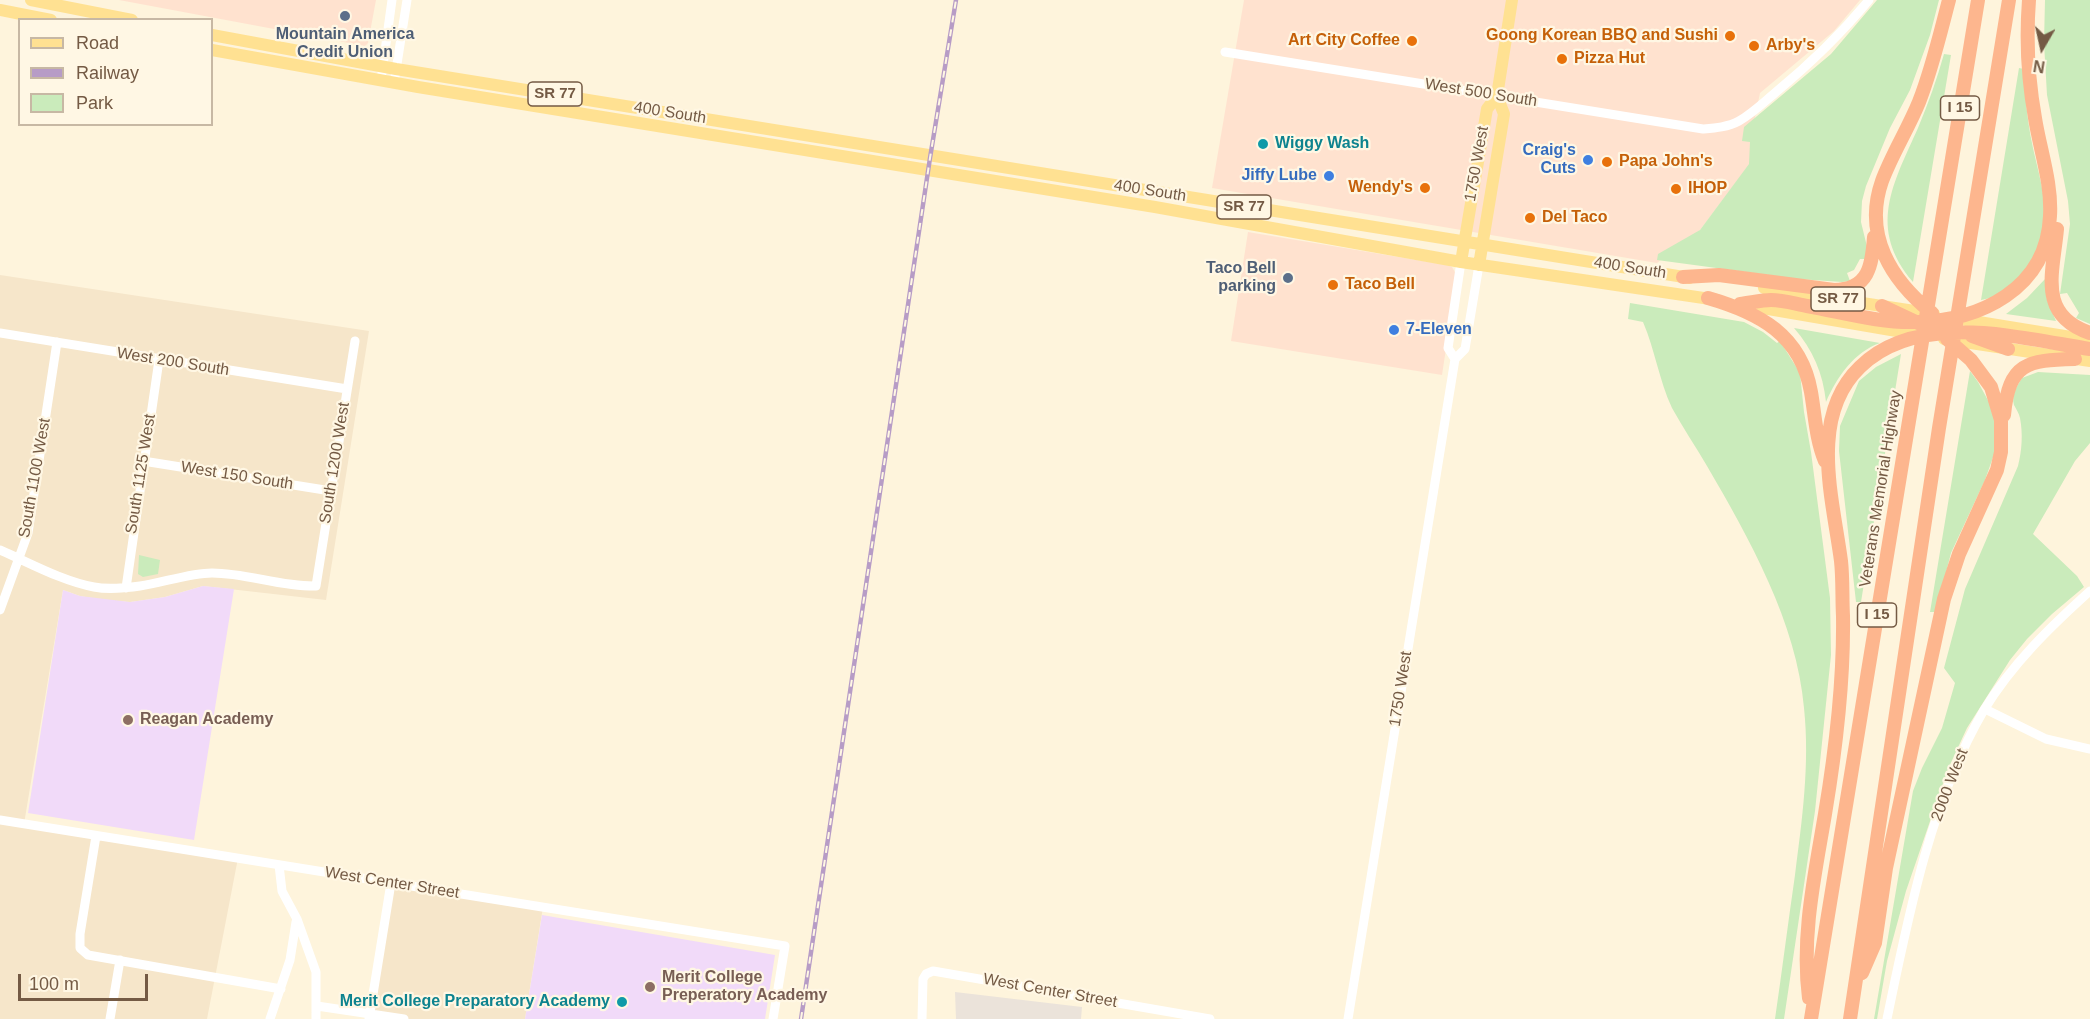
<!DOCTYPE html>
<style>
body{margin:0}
#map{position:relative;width:2090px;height:1019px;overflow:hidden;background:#fef4dc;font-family:Helvetica,sans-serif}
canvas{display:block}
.legend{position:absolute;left:18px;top:18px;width:195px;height:108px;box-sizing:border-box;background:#fff7e4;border:2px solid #c7b8a4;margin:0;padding:8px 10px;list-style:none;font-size:18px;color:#745a44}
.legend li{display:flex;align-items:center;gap:12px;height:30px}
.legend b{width:30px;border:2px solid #c7b8a4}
.north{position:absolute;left:2012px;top:18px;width:60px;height:60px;-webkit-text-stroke:4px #fff7e4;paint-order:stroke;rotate:189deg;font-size:16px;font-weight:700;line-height:24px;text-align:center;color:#745a44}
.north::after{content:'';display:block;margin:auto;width:21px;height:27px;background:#745a44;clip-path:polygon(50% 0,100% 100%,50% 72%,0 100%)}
.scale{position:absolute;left:18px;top:974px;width:130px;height:27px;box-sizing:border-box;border:3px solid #745a44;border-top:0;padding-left:8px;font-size:18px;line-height:21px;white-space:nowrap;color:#745a44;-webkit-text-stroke:4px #fff7e4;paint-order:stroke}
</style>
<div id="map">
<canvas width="2090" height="1019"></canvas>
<ul class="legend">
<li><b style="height:8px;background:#ffe192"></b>Road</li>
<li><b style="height:8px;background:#b79cc6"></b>Railway</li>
<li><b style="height:16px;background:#caebbb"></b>Park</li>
</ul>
<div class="north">N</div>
<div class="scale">100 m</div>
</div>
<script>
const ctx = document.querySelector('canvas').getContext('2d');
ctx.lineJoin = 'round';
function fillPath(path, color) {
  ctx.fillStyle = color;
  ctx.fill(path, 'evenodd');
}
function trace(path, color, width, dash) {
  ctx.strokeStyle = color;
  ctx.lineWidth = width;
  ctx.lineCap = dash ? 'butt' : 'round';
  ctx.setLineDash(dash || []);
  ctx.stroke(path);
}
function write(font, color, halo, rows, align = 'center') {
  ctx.font = font + ' Helvetica,sans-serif';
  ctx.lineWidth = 4.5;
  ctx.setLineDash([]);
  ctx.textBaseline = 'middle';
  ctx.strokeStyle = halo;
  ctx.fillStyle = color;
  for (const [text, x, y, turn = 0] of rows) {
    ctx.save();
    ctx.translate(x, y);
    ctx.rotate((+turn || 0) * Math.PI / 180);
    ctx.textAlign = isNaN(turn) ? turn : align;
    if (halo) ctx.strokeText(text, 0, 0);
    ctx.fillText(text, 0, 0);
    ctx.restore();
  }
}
const residential = new Path2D(`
 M 0,275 L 369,331 L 326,600 L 203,586 L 165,597 L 130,602 L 103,600 L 80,596 L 63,590 L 24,824 L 238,858 L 207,1019 L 0,1019 Z
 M 391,883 L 543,907 L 525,1019 L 367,1019 Z`);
const commercial = new Path2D(`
 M 119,0 L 376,0 L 368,43 L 365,46 Z
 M 1244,0 L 1860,0 L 1834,31 L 1760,93 L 1750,142 L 1750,164 L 1700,230 L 1657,263 L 1212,188 Z
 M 1248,232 L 1447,265 L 1452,267 L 1457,276 L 1442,375 L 1231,341 Z`);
const industrial = new Path2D(`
 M 955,992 L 1082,1007 L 1081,1019 L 956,1019 Z`);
const education = new Path2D(`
 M 203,586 L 234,589 L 194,840 L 28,813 L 63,590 L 80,596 L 130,602 L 165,597 Z
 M 542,915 L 775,955 L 765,1019 L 525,1019 Z`);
const green = new Path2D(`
 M 1877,0 L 1939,0 L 1930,35 L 1910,90 L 1890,128 L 1866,186 L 1862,201 L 1861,222 L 1870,259 L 1860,259 L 1854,270 L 1847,273 L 1850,281 L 1842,282 L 1798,279 L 1657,260 L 1658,254 L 1700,230 L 1749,164 L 1750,142 L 1742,141 L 1744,127 L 1831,54 Z
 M 2045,0 L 2090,0 L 2090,324 L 2076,318 L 2079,313 L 2067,293 L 2060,294 L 2070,224 L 2068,201 L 2047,95 L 2044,43 Z
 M 1944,54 L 1951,55 L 1913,282 C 1867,228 1893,184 1918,128 C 1928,104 1937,79 1944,54 Z
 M 2019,68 L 2024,69 C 2025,94 2027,119 2032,143 C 2037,169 2048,200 2044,226 C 2039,256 2014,296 1981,300 Z
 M 2046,278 L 2047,300 L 2056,321 L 2006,314 L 2027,298 Z
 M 1630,303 L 1744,322 L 1763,332 L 1777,343 L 1780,341 L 1800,373 L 1804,412 L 1811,452 L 1830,598 L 1831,655 L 1815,811 L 1784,1019 L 1775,1019 C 1782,971 1788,923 1795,875 C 1802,820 1810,765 1804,708 C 1797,623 1749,538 1707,466 C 1696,447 1683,428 1672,408 C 1659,380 1655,350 1643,322 L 1628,319 Z
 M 1794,328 L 1880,343 C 1854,352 1837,377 1826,402 C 1823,373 1813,350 1794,328 Z
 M 1901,354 L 1861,602 L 1856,602 L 1839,451 L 1840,426 L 1859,381 L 1876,367 Z
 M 1970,371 L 1978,382 L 1990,404 L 1993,403 L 1997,446 L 1985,480 L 1951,553 L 1936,612 L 1930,612 Z
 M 2038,372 L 2090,375 L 2090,443 L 2075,461 L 2033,534 L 2077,576 L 2084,587 L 2052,614 L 2027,639 L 2010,660 L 1967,728 L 1948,769 L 1906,891 L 1887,961 L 1877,1019 L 1874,1019 L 1913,791 L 1922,768 L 1942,728 L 1955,683 L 1944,668 L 1965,589 L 2018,466 C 2022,450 2023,434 2020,418 C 2019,413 2016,409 2014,405 C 2011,395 2017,386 2022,378 Z
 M 139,555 L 160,560 L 158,574 L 143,577 L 138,574 Z`);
const minor = new Path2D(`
 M 1225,52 L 1703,129 C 1715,128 1728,127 1739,121 C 1753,113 1764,102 1776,92 C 1810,64 1841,34 1869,0
 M 381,80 L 392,0
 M 394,83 L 407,0
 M 0,333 L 347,389
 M 1455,359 L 1448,348 L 1461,262
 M 143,461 L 331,491
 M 0,550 C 30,563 62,581 94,587 C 109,590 125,588 140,586 C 162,583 190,573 212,573 C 247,573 281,587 316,586 L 355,341
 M 126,588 L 159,360
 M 0,610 L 28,533 L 57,342
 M 1985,709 L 2046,739 L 2090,749
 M 0,820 L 785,946 L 773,1019
 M 96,836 L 80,934 L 80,948 L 88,955 L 281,989
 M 279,865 L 282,891 L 297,919 L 316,972 L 316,1019
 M 317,1006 L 404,1019
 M 110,1019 L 120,960
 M 270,1019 L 290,960 L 296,922
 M 369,1019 L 391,883
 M 922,1019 L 923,979 L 926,974 L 933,971 L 1210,1019
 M 1348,1019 L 1455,359 L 1465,349 L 1479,265
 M 1887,1019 C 1908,917 1931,800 1984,710 C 2012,664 2050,627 2090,591`);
const major = new Path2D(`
 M 31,0 L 132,20
 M 0,10 L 51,20
 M 212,35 L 396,69 L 1690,278
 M 212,50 L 418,87 L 1155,207 L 1461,262 L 1717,300
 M 1461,262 L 1487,109 L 1497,96 L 1512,0
 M 1479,265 L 1504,114 L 1497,96
 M 1764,288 L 1934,314
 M 1745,305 L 1920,335
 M 1954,318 L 2090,340
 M 1944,339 L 2090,361`);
const highway = new Path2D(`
 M 2057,229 C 2053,273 2037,315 2090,333
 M 1683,277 L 1719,275 L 1834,290 C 1869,290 1872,265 1874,237
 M 1708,298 C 1760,313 1801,335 1811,392 C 1815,415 1816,440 1825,461
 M 1740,304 C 1750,303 1761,300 1771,300 C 1783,300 1796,304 1807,306 C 1842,312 1879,323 1915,322 C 1980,321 2047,289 2050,216 C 2052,183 2040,150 2035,118 C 2028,79 2026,39 2029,0
 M 1882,306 L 1931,329
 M 1932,313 C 1891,280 1863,235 1882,181 C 1892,154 1908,129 1919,102 C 1932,69 1940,34 1949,0
 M 1972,336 L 2008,349
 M 2004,415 C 2009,363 2027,360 2075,359
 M 1862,973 L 1875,943 L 1886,868 L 1944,599 L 1959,554 L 1997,470 L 2001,452 L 2001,420 L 1991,387 L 1971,360 L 1947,339
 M 1809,998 C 1801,936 1815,874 1825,814 C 1836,748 1844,682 1843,616 C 1842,598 1843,579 1841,561 C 1833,499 1808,417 1860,367 C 1918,310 2019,338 2090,349
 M 1811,1019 L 1978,0
 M 1850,1019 L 1939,428 L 2009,0`);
const rail = new Path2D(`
 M 801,1019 L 930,158 L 956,0`);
const markers = [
 [345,16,6,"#5c6f8a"],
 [1730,36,6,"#e8710a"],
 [1412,41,6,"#e8710a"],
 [1754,46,6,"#e8710a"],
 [1562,59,6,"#e8710a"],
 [1263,144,6,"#0f9aa8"],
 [1588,160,6,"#3f7fe0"],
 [1607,162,6,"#e8710a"],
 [1329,176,6,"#3f7fe0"],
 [1425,188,6,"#e8710a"],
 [1676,189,6,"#e8710a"],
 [1530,218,6,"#e8710a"],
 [1288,278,6,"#5c6f8a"],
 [1333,285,6,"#e8710a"],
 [1394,330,6,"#3f7fe0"],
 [128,720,6,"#8d6e63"],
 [650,987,6,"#8d6e63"],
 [622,1002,6,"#0f9aa8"]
];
const shields = [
 [555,94,54],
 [1960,108,39],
 [1244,207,54],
 [1838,299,54],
 [1877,615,39]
];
const shieldNames = [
 ["SR 77",555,94],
 ["I 15",1960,108],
 ["SR 77",1244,207],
 ["SR 77",1838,299],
 ["I 15",1877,615]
];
const serviceNames = [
 ["Mountain America",345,35],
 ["Credit Union",345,53],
 ["Taco Bell",1276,269,"right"],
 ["parking",1276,287,"right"]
];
const foodNames = [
 ["Goong Korean BBQ and Sushi",1718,36,"right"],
 ["Art City Coffee",1400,41,"right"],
 ["Arby's",1766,46],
 ["Pizza Hut",1574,59],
 ["Papa John's",1619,162],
 ["Wendy's",1413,188,"right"],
 ["IHOP",1688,189],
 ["Del Taco",1542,218],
 ["Taco Bell",1345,285]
];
const streetNames = [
 ["West 500 South",1481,93,9],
 ["400 South",670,113,9],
 ["1750 West",1477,164,-80],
 ["400 South",1150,191,9],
 ["400 South",1630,268,9],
 ["West 200 South",173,362,9],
 ["South 1200 West",335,463,-81],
 ["South 1125 West",141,474,-81],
 ["West 150 South",237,476,9],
 ["South 1100 West",35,478,-80],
 ["Veterans Memorial Highway",1881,489,-81],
 ["1750 West",1401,689,-81],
 ["2000 West",1950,785,-69],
 ["West Center Street",392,883,9],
 ["West Center Street",1050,991,10]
];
const cultureNames = [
 ["Wiggy Wash",1275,144],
 ["Merit College Preparatory Academy",610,1002,"right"]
];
const shopNames = [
 ["Craig's",1576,151],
 ["Cuts",1576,169],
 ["Jiffy Lube",1317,176],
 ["7-Eleven",1406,330,"left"]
];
const educationNames = [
 ["Reagan Academy",140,720],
 ["Merit College",662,978],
 ["Preperatory Academy",662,996]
];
fillPath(residential, '#f6e6ca');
fillPath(commercial, '#ffe2cf');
fillPath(industrial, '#ebe3da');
fillPath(education, '#f1daf9');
fillPath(green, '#caebbb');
trace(minor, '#fff', 9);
trace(major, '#ffe192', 12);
trace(highway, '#fdb68e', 14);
trace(rail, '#b79cc6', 4.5);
trace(rail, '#fff7e4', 2, [7]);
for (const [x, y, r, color] of markers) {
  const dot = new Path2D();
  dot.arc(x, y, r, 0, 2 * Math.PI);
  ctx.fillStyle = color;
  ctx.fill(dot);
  trace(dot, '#fff7e4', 2);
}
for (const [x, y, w] of shields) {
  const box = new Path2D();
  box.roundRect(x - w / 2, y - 12, w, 24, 4.5);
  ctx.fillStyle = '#fff7e4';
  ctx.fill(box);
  trace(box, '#745a44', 1.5);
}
write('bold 15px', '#745a44', null, shieldNames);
write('bold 16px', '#4e5e75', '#fff7e4', serviceNames);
write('bold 16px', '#c56008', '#fff7e4', foodNames, 'left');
write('16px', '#745a44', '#fff7e4', streetNames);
write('bold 16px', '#0d838f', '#fff7e4', cultureNames, 'left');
write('bold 16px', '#366cbe', '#fff7e4', shopNames, 'right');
write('bold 16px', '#785e54', '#fff7e4', educationNames, 'left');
</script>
